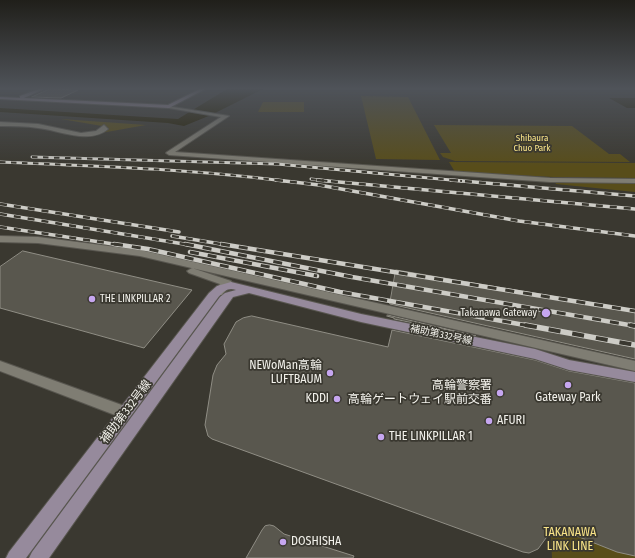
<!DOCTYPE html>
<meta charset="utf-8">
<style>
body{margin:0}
canvas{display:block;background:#3a3830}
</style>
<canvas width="635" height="558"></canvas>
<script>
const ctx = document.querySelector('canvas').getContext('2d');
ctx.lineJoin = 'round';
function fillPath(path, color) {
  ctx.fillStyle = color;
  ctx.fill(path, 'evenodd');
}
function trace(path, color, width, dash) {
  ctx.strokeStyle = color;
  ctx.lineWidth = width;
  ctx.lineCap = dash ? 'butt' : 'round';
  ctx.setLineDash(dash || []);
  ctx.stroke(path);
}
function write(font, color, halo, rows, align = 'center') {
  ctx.font = font + ' "Fira Sans Condensed","Noto Sans JP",sans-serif';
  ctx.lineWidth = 3.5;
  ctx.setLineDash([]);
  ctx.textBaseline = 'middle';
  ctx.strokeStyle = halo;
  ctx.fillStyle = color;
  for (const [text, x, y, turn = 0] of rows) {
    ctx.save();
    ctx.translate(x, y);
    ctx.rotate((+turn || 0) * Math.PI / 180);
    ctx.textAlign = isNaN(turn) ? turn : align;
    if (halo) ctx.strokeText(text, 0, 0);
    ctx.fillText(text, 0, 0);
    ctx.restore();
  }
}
const green = new Path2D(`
 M 361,96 L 408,97 L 440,160 L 376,159 Z
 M 263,102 L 304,102 L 304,112 L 258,112 Z
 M 61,119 L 146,125 L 101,133 L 107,130 L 108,127 Z
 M 434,125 L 572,126 L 609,154 L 620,154 L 630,162 L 455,161 L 443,157 L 440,153 L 451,153 Z
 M 449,162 L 635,163 L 635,178 L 553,177 L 455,172 Z
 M 555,182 L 635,183 L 635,192 L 556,184 Z
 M 550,515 L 635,544 L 635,558 L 552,558 Z`);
const water = new Path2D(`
 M 227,89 L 263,89 L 211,115 L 184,126 L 168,123 L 0,112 L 0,108 L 178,119 Z
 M 609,98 L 635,98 L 635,108 L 627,108 Z`);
const building = new Path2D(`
 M 50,89 L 78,90 L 61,98 L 32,97 Z
 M 23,251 L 192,290 L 144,348 L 0,308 L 0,267 Z
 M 396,270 L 635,310 L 635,359 L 390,304 Z
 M 388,315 L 476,336 L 394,319 L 394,318 L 387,316 Z
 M 252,316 L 388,347 L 392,330 L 535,360 L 569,371 L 635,383 L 635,556 L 617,552 L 554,527 L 538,549 L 529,553 L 523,552 L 212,439 L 208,436 L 205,425 L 213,375 L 217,365 L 226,354 L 224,344 L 236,322 L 243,318 Z
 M 270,525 L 274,526 L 284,534 L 354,556 L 353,558 L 246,558 L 262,530 L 265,526 Z`);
const street = new Path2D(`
 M 167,106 L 229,116 L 175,152 L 550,178 L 635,179 L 635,183 L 550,182 L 169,155 L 166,153 L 167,152 L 221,117 L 169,108 L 167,108 Z
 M 0,122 L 38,124 L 81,133 L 96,131 L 104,125 L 108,129 C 89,145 59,130 38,128 C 25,126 13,126 0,126 Z
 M 0,236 L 38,237 L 140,250 L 635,361 L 635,371 L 140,256 L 38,243 L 0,242 Z
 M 192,268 L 231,281 L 232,283 L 222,295 L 214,295 L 213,293 L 220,284 L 189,273 L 187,271 Z
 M 0,361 L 130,408 L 132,412 L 126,421 L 121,423 L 116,421 L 114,417 L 115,415 L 0,371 Z`);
const secondary = new Path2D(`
 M 39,89 L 44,89 L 24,98 L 168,105 L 200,89 L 205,89 L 169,108 L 0,99 L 0,97 L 20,98 L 20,96 Z
 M 231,282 L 361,314 L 535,349 L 569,360 L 635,372 L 635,382 L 569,370 L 535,359 L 361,322 L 249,293 L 233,297 L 49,558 L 29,558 L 32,552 L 220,297 L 225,293 L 236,290 C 227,287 223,292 217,299 L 26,558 L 6,558 L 9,552 L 209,293 L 217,286 Z`);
const railFar3 = new Path2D(`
 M 32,157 L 277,164 L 462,181
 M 0,162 C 95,166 190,169 284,181
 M 311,179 L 328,181`);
const railFar2 = new Path2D(`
 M 276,180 L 319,185 L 519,221 L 635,236
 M 317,180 L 635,209
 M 451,180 L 635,196
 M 0,204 L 179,232
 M 0,214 L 190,245
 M 0,227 L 120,245
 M 172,236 L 227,245`);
const railFar1 = new Path2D(`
 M 114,244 L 148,249 L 340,292 L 530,326
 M 185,244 L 352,277 L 635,326
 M 221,244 L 635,311
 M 190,252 L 317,276`);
const rail = new Path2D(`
 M 525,325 L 635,345
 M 630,325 L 635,326`);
const markers = [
 [92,299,4,"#c6a6f0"],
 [546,313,5,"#c6a6f0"],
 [330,373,4,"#c6a6f0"],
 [568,385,4,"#c6a6f0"],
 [500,393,4,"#c6a6f0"],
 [337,399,4,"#c6a6f0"],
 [489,421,4,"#c6a6f0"],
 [381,437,4,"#c6a6f0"],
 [283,542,4,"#c6a6f0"]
];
const farParknames = [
 ["Shibaura",532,138],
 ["Chuo Park",532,148]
];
const poiNames = [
 ["THE LINKPILLAR 2",100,299],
 ["Takanawa Gateway",537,313,"right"]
];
const streetNames = [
 ["補助第332号線",441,335,12]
];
const nearPoinames = [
 ["NEWoMan高輪",322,366],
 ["LUFTBAUM",322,380],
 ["高輪警察署",492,386],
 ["高輪ゲートウェイ駅前交番",492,400],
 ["Gateway Park",568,398,"center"],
 ["KDDI",329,399],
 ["AFURI",497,421,"left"],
 ["THE LINKPILLAR 1",389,437,"left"],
 ["DOSHISHA",291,542,"left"]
];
const nearStreetnames = [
 ["補助第332号線",126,412,-53]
];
const nearParknames = [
 ["TAKANAWA",570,533],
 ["LINK LINE",570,547]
];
fillPath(green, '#584d1a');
fillPath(water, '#231d01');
fillPath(building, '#59574e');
trace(building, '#8f8d84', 1);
trace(street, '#58564f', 2);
trace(secondary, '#58564f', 2);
fillPath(street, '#7f7d73');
fillPath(secondary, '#968a9c');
trace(railFar3, '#cdccc6', 3);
trace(railFar2, '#cdccc6', 3.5);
trace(railFar1, '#cdccc6', 4.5);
trace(rail, '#cdccc6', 5.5);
trace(railFar3, '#3a3830', 2, [5.5]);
trace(railFar2, '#3a3830', 2.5, [7]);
trace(railFar1, '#3a3830', 3, [9]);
trace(rail, '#3a3830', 4, [12]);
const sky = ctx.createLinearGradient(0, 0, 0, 167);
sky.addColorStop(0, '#201f1a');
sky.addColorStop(0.53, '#4f5359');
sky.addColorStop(1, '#4f535900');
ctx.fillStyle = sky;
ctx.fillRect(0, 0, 635, 167);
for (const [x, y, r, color] of markers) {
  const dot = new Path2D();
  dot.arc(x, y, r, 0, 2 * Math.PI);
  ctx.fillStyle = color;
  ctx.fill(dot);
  trace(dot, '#3a3830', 1.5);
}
write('9px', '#fae588', '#3a3830', farParknames);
write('10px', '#f3f2ec', '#3a3830', poiNames, 'left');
write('10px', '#f3f2ec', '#3a3830', streetNames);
write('12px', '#f3f2ec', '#3a3830', nearPoinames, 'right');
write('12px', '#f3f2ec', '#3a3830', nearStreetnames);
write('12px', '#fae588', '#3a3830', nearParknames);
</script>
